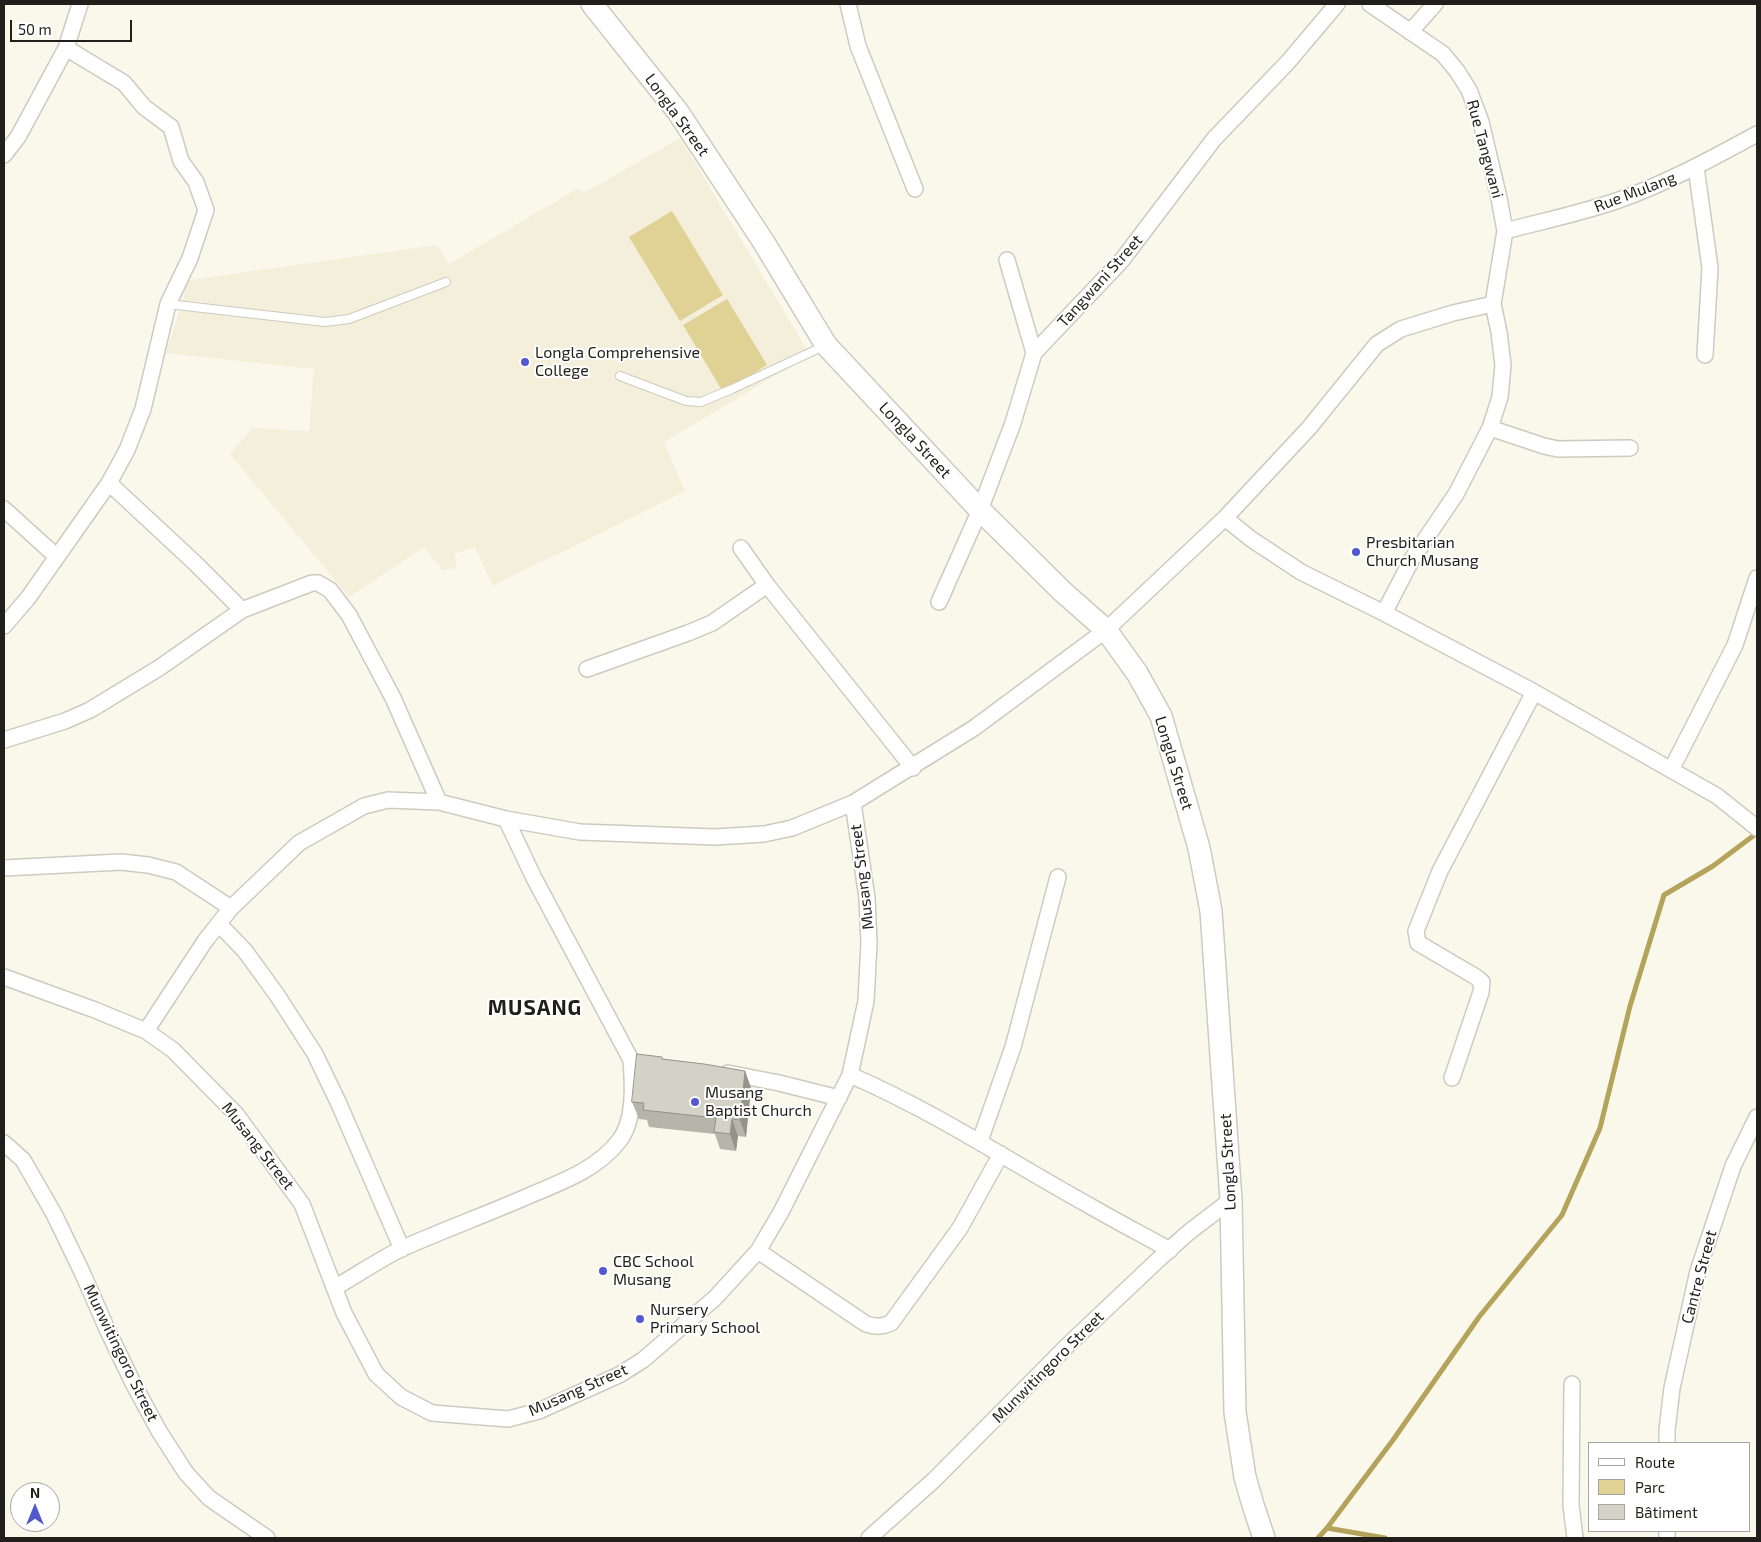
<!DOCTYPE html>
<meta charset="utf-8">
<style>
body{margin:0}
#map{position:relative;width:1761px;height:1542px;overflow:hidden;background:#faf7eb;font-family:"Exo 2",sans-serif}
canvas{display:block}
.frame{position:absolute;inset:0;border:5px solid #201f1b;pointer-events:none}
.legend{position:absolute;left:1588px;top:1442px;width:162px;height:90px;box-sizing:border-box;background:#fff;border:1px solid #a6a5a4;margin:0;padding:6px 9px;list-style:none;font-size:15px;color:#201f1b}
.legend li{display:flex;align-items:center;gap:10px;height:25px}
.legend b{width:25px;border:1px solid #a6a5a4}
.north{position:absolute;left:10px;top:1482px;width:50px;height:50px;box-sizing:border-box;background:#fff;border:1px solid #a6a5a4;border-radius:50%;rotate:0deg;font-size:14px;font-weight:700;line-height:20px;text-align:center;color:#201f1b}
.north::after{content:'';display:block;margin:auto;width:18px;height:22px;background:#5358cf;clip-path:polygon(50% 0,100% 100%,50% 72%,0 100%)}
.scale{position:absolute;left:10px;top:20px;width:122px;height:22px;box-sizing:border-box;border:2px solid #201f1b;border-top:0;padding-left:6px;font-size:15px;line-height:18px;white-space:nowrap;color:#201f1b;-webkit-text-stroke:4px #fff;paint-order:stroke}
</style>
<div id="map">
<canvas width="1761" height="1542"></canvas>
<div class="frame"></div>
<ul class="legend">
<li><b style="height:6px;background:#fff"></b>Route</li>
<li><b style="height:14px;background:#e0d194"></b>Parc</li>
<li><b style="height:14px;background:#d4d2c6"></b>Bâtiment</li>
</ul>
<div class="north">N</div>
<div class="scale">50 m</div>
</div>
<script>
const ctx = document.querySelector('canvas').getContext('2d');
ctx.lineJoin = 'round';
function fillPath(path, color) {
  ctx.fillStyle = color;
  ctx.fill(path, 'evenodd');
}
function trace(path, color, width, dash) {
  ctx.strokeStyle = color;
  ctx.lineWidth = width;
  ctx.lineCap = dash ? 'butt' : 'round';
  ctx.setLineDash(dash || []);
  ctx.stroke(path);
}
function write(font, color, halo, rows, align = 'center') {
  ctx.font = font + ' "Exo 2",sans-serif';
  ctx.lineWidth = 4;
  ctx.setLineDash([]);
  ctx.textBaseline = 'middle';
  ctx.strokeStyle = halo;
  ctx.fillStyle = color;
  for (const [text, x, y, turn = 0] of rows) {
    ctx.save();
    ctx.translate(x, y);
    ctx.rotate((+turn || 0) * Math.PI / 180);
    ctx.textAlign = isNaN(turn) ? turn : align;
    if (halo) ctx.strokeText(text, 0, 0);
    ctx.fillText(text, 0, 0);
    ctx.restore();
  }
}
const built = new Path2D(`
 M 680,138 L 810,355 L 664,442 L 685,491 L 493,586 L 475,547 L 454,554 L 457,568 L 442,570 L 424,547 L 349,597 L 230,454 L 252,428 L 309,431 L 314,369 L 166,353 L 184,297 L 183,281 L 437,245 L 449,264 L 577,189 L 586,192 Z`);
const green = new Path2D(`
 M 672,211 L 723,295 L 680,321 L 629,237 Z
 M 727,299 L 767,365 L 723,392 L 683,325 Z`);
const stream = new Path2D(`
 M 1327,1528 L 1393,1440 L 1479,1317 L 1562,1215 L 1600,1128 L 1630,1006 L 1664,895 L 1713,866 L 1757,833
 M 1318,1538 L 1327,1528 L 1385,1538`);
const lane = new Path2D(`
 M 168,304 L 325,322 L 349,319 L 446,282
 M 620,376 L 686,401 L 701,402 L 732,389 L 824,346`);
const street = new Path2D(`
 M 848,4 L 858,46 L 915,189
 M 1410,32 L 1435,4
 M 4,155 L 18,137 L 66,48 L 80,4
 M 1696,167 L 1710,268 L 1705,355
 M 1505,231 C 1543,221 1582,213 1619,200 C 1667,183 1713,158 1757,134
 M 1007,260 L 1034,353
 M 1490,428 L 1544,446 L 1558,449 L 1630,448
 M 109,483 L 195,563 L 242,610
 M 4,509 L 57,557
 M 1225,518 L 1251,539 L 1301,572 L 1384,613 L 1412,559 L 1456,494 L 1490,428 L 1500,397 L 1503,365 L 1499,332 L 1493,304
 M 741,548 L 767,585 L 913,768
 M 939,602 L 980,510 L 1013,423 L 1034,353 L 1122,260 L 1214,139 L 1288,62 L 1337,4
 M 1384,613 L 1534,692 L 1717,796 L 1757,828
 M 4,626 L 28,598 L 109,483 L 127,450 L 143,409 L 168,304 L 190,258 L 206,210 L 196,182 L 181,161 L 171,127 L 144,107 L 124,83 L 66,48
 M 587,669 L 688,633 L 712,623 L 767,585
 M 4,740 L 65,721 L 90,710 L 159,668 L 242,610 L 312,583 L 318,583 L 330,590 L 349,615 L 393,698 L 439,802
 M 1671,770 L 1735,645 L 1757,578
 M 4,868 L 121,862 L 148,865 L 176,872 L 231,908
 M 219,924 L 245,951 L 277,995 L 315,1054 L 339,1104 L 402,1249
 M 4,977 L 95,1010 L 146,1031 L 173,1050 L 236,1114 L 302,1204 L 344,1313 L 376,1374 L 401,1397 L 432,1413 L 508,1419 L 539,1411 L 619,1375 L 643,1360 L 715,1298 L 758,1251 L 781,1212 L 850,1075 L 866,1001 L 869,943 L 867,898 L 853,803
 M 146,1031 L 205,941 L 231,908 L 299,843 L 364,806 L 388,800 L 439,802 L 506,819 L 580,832 L 715,837 L 764,834 L 792,828 L 853,803 L 974,728 L 1106,630 L 1225,518 L 1309,428 L 1377,344 L 1401,329 L 1453,313 L 1493,304 L 1505,231 L 1499,198 L 1481,122 L 1469,90 L 1457,71 L 1443,54 L 1370,4
 M 728,1073 L 779,1083 L 839,1098
 M 850,1075 C 934,1111 1010,1162 1090,1206 C 1116,1221 1143,1235 1170,1250
 M 1452,1078 L 1481,992 L 1482,982 L 1476,977 L 1418,943 L 1416,931 L 1440,871 L 1534,692
 M 980,1141 L 1013,1047 L 1058,877
 M 4,1143 L 23,1160 L 54,1214 L 82,1272 L 107,1329 L 134,1385 L 159,1431 L 186,1473 L 209,1498 L 267,1538
 M 758,1251 L 866,1324 C 876,1327 881,1327 891,1323 L 960,1228 L 1001,1154
 M 334,1288 C 357,1275 380,1259 403,1248 C 446,1229 490,1213 533,1194 C 564,1181 597,1169 619,1141 C 635,1121 633,1085 631,1060 L 534,878 L 506,819
 M 1572,1384 L 1571,1505 L 1575,1538
 M 1667,1443 L 1667,1430 L 1672,1388 L 1698,1271 L 1733,1166 L 1757,1117
 M 1667,1531 L 1667,1538
 M 869,1538 L 934,1480 L 1069,1344 L 1159,1259 L 1189,1232 L 1231,1200`);
const secondary = new Path2D(`
 M 592,4 L 678,112 L 763,241 L 826,345 L 980,510 L 1063,592 L 1106,630 L 1137,673 L 1161,716 L 1199,848 L 1211,911 L 1231,1200 L 1235,1412 L 1245,1477 L 1253,1505 L 1264,1538`);
const wall = new Path2D(`
 M 663,1059 L 745,1071 L 751,1088 L 746,1137 L 738,1136 L 736,1151 L 720,1149 L 715,1134 L 649,1127 L 647,1120 L 639,1119 L 632,1102 Z`);
const shadedWall = new Path2D(`
 M 745,1071 L 751,1088 L 746,1137 L 740,1120 Z
 M 732,1119 L 738,1136 L 736,1151 L 730,1134 Z`);
const building = new Path2D(`
 M 637,1054 L 662,1057 L 662,1059 L 704,1064 L 745,1071 L 740,1120 L 732,1119 L 730,1134 L 714,1132 L 716,1118 L 643,1110 L 644,1103 L 632,1102 Z`);
const markers = [
 [525,362,5,"#5358cf"],
 [1356,552,5,"#5358cf"],
 [695,1102,5,"#5358cf"],
 [603,1271,5,"#5358cf"],
 [640,1319,5,"#5358cf"]
];
const streetNames = [
 ["Longla Street",677,115,54],
 ["Rue Tangwani",1485,149,75],
 ["Rue Mulang",1635,192,-21],
 ["Tangwani Street",1100,281,-48],
 ["Longla Street",915,440,47],
 ["Longla Street",1174,763,73],
 ["Musang Street",862,877,-97],
 ["Musang Street",258,1146,52],
 ["Longla Street",1228,1162,-93],
 ["Cantre Street",1699,1277,-75],
 ["Munwitingoro Street",121,1353,64],
 ["Munwitingoro Street",1048,1367,-45],
 ["Musang Street",578,1390,-24]
];
const poiNames = [
 ["Longla Comprehensive",535,353],
 ["College",535,371],
 ["Presbitarian",1366,543],
 ["Church Musang",1366,561],
 ["Musang",705,1093],
 ["Baptist Church",705,1111],
 ["CBC School",613,1262],
 ["Musang",613,1280],
 ["Nursery",650,1310],
 ["Primary School",650,1328]
];
const districtNames = [
 ["MUSANG",535,1008]
];
fillPath(built, '#f3efdb');
fillPath(green, '#e0d194');
trace(stream, '#b4a35a', 5);
trace(lane, '#cdcbbf', 10);
trace(street, '#cdcbbf', 18);
trace(secondary, '#cdcbbf', 24);
trace(lane, '#fff', 8);
trace(street, '#fff', 15);
trace(secondary, '#fff', 21);
fillPath(wall, '#b6b5aa');
fillPath(shadedWall, '#94938b');
fillPath(building, '#d4d2c6');
trace(building, '#94938b', 1);
for (const [x, y, r, color] of markers) {
  const dot = new Path2D();
  dot.arc(x, y, r, 0, 2 * Math.PI);
  ctx.fillStyle = color;
  ctx.fill(dot);
  trace(dot, '#fff', 2);
}
write('16px', '#201f1b', '#fff', streetNames);
write('16px', '#201f1b', '#fff', poiNames, 'left');
ctx.letterSpacing = '1px';
write('bold 21px', '#201f1b', '#fff', districtNames);
ctx.letterSpacing = '0px';
</script>
